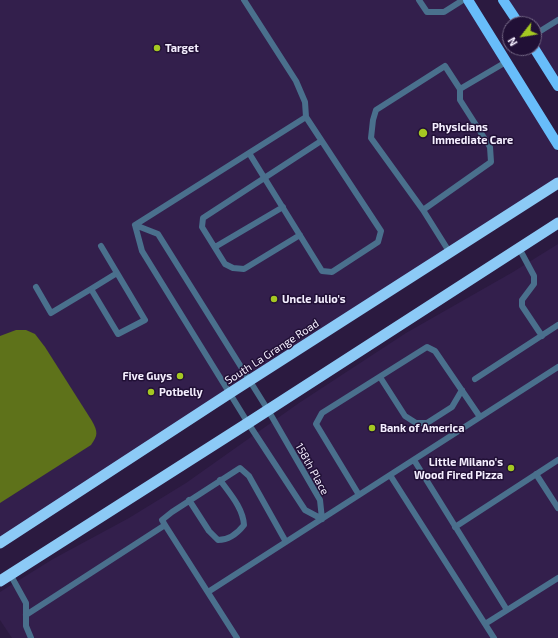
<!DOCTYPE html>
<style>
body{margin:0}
#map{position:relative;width:558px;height:638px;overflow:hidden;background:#2b1a40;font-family:"Exo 2",sans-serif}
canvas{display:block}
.north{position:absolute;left:502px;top:16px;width:40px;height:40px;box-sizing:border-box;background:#211036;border:1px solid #756986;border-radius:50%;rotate:239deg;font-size:11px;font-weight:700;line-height:16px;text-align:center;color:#f4eefe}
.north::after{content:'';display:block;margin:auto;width:14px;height:18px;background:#a5c822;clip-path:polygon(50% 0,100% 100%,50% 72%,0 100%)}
</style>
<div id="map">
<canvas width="558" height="638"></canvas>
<div class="north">N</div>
</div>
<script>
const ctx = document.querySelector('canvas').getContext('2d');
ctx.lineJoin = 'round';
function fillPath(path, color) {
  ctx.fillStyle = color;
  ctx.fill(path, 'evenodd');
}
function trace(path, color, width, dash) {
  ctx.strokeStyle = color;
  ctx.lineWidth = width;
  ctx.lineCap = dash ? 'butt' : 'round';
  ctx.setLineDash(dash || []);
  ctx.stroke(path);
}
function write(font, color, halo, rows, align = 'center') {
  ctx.font = font + ' "Exo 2",sans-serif';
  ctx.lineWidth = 3;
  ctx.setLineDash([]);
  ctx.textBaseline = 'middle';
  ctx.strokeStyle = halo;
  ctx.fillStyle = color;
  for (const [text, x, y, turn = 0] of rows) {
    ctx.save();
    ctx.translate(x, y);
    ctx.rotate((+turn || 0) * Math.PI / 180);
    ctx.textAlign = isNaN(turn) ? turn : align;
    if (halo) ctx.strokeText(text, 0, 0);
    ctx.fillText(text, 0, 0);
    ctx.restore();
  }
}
const built = new Path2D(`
 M 0,0 L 463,0 L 558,152 L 558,179 L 0,539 Z
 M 506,0 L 558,0 L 558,81 L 534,43 L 534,24 L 522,24 Z
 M 558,244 L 558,638 L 12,638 L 0,620 L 0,592 L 53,559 L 129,518 L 186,483 L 299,403 L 406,333 L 513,272 Z`);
const water = new Path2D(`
 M 16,330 L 26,330 L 35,334 L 45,347 L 92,421 C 98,432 98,435 91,445 L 0,503 L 0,336 Z`);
const service = new Path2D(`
 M 419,0 L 427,12 L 444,12 L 463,0
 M 534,35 L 558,20
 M 249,153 L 322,271 L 332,272 L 378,242 L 381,231 L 306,117
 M 423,210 L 491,162 L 490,147 L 460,100 L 460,89
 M 135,225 L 158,234 L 268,410 L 320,500 L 322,519
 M 135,225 L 142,251 L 248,423 L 305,510 L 322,519
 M 135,225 L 306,117 L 305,102 L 296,81 L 244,0
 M 300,235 L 244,269 L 233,268 L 225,264 L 202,227 L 203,218 L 321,141
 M 215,247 L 283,207
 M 519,248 L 534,276 L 534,284 L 522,300 L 522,306 L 542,336
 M 450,253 L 423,210 L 371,138 L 373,120 L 376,110 L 445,66 L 460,89 L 506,62
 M 36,287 L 51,313 L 91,289 L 118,334 L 145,320 L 101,246
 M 91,289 L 117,273
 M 380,377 L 405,416 L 416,423 L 427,423 L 452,407 L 462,390
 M 475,379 L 558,325
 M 414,460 L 507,610
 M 536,474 L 558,508
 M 390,475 L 494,638
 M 359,495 L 316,424 L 322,413 L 427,347 L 435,351 L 480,417
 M 189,500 L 209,531 L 218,540 C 229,540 237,534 244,525 C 243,508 230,494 220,480
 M 165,525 L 162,520 L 172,512 L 240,468 L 249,476 L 286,542
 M 455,527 L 558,460
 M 10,574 L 26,603 L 26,626 L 31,638
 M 208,592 L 558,367
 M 26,615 L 165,525 L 237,638
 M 485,624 L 558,578`);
const primary = new Path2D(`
 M 468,0 L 558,145
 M 503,0 L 519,24
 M 534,48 L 558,86`);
const trunk = new Path2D(`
 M 0,543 L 230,393 L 558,183
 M 0,581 L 248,423 L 558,223`);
const markers = [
 [157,48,4,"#a5c822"],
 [423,133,5,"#a5c822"],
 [274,299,4,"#a5c822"],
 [180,376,4,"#a5c822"],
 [151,392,4,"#a5c822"],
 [372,428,4,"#a5c822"],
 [511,468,4,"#a5c822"]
];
const poiNames = [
 ["Target",165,48],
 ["Physicians",432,127],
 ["Immediate Care",432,140],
 ["Uncle Julio's",282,299],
 ["Five Guys",172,376,"right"],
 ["Potbelly",159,392],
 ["Bank of America",380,428],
 ["Little Milano's",503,462,"right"],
 ["Wood Fired Pizza",503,475,"right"]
];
const streetNames = [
 ["South La Grange Road",272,352,-33],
 ["158th Place",312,469,61]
];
fillPath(built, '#331f4c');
fillPath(water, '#5e721a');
trace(service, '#4a708d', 6);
trace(primary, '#68bdfa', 10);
trace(trunk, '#8ccaf6', 11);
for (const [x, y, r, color] of markers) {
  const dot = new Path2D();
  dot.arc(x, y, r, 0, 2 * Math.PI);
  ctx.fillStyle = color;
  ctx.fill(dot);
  trace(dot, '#211036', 1.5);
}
write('bold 11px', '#f4eefe', '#211036', poiNames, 'left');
write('11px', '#f4eefe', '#211036', streetNames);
</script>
